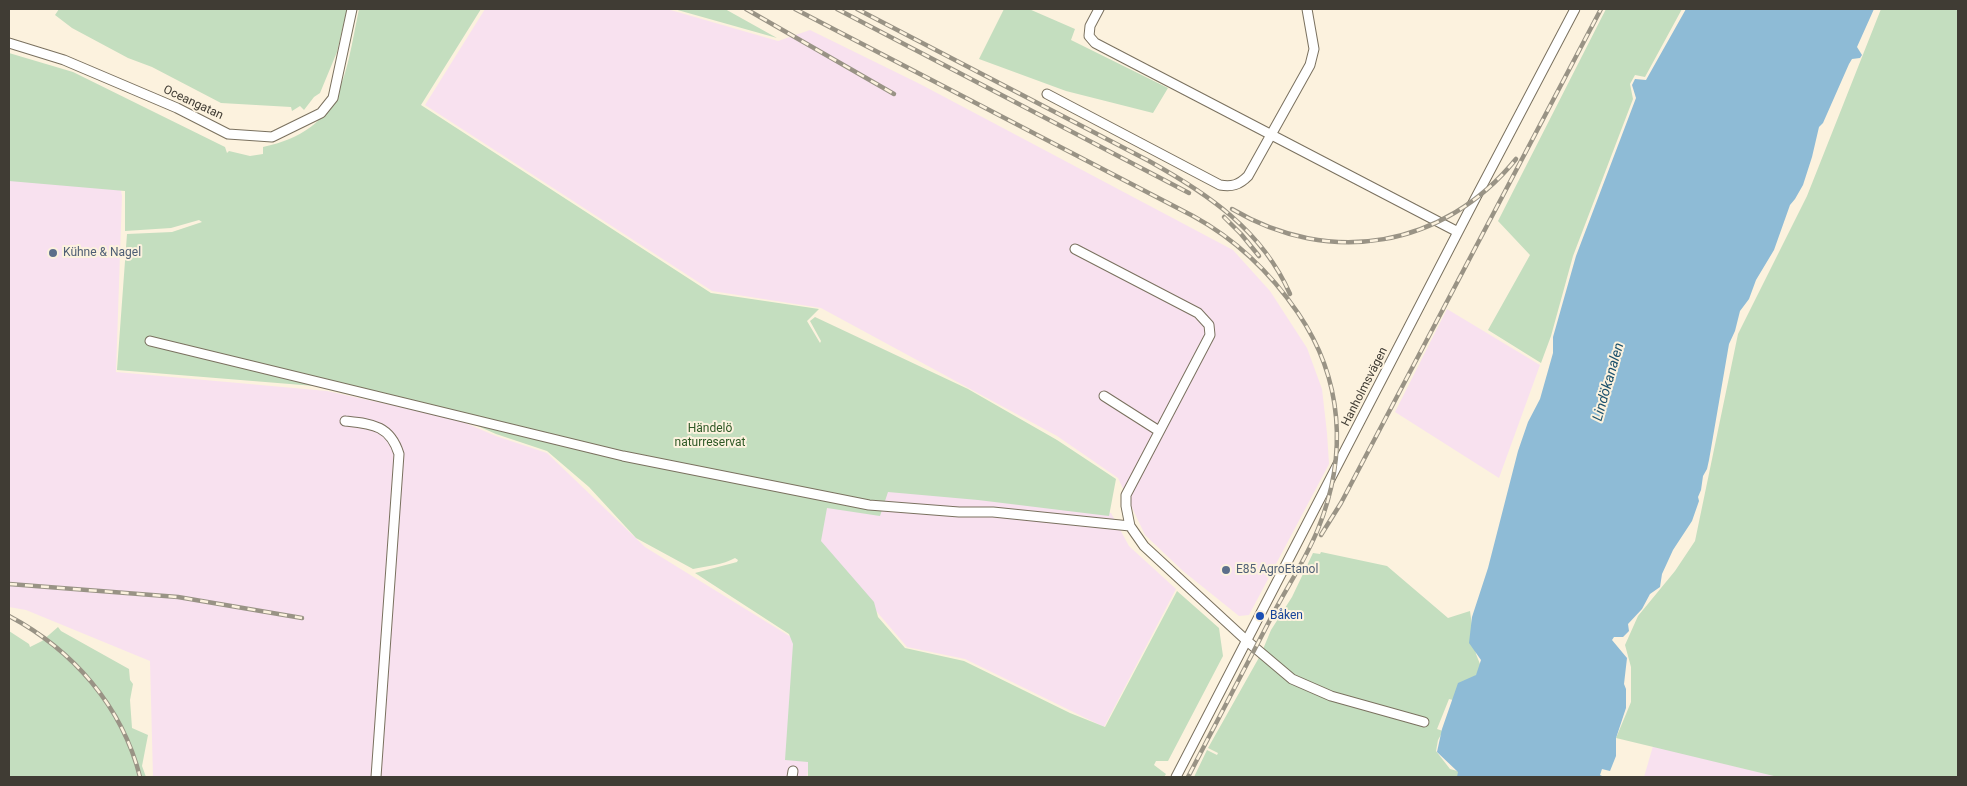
<!DOCTYPE html>
<meta charset="utf-8">
<style>
body{margin:0}
#map{position:relative;width:1967px;height:786px;overflow:hidden;background:#fcf2de;font-family:Roboto,sans-serif}
canvas{display:block}
.frame{position:absolute;inset:0;border:10px solid #403c34;pointer-events:none}
</style>
<div id="map">
<canvas width="1967" height="786"></canvas>
<div class="frame"></div>
</div>
<script>
const ctx = document.querySelector('canvas').getContext('2d');
ctx.lineJoin = 'round';
function fillPath(path, color) {
  ctx.fillStyle = color;
  ctx.fill(path, 'evenodd');
}
function trace(path, color, width, dash) {
  ctx.strokeStyle = color;
  ctx.lineWidth = width;
  ctx.lineCap = dash ? 'butt' : 'round';
  ctx.setLineDash(dash || []);
  ctx.stroke(path);
}
function write(font, color, halo, rows, align = 'center') {
  ctx.font = font + ' Roboto,sans-serif';
  ctx.lineWidth = 4;
  ctx.setLineDash([]);
  ctx.textBaseline = 'middle';
  ctx.strokeStyle = halo;
  ctx.fillStyle = color;
  for (const [text, x, y, turn = 0] of rows) {
    ctx.save();
    ctx.translate(x, y);
    ctx.rotate((+turn || 0) * Math.PI / 180);
    ctx.textAlign = isNaN(turn) ? turn : align;
    if (halo) ctx.strokeText(text, 0, 0);
    ctx.fillText(text, 0, 0);
    ctx.restore();
  }
}
const industrial = new Path2D(`
 M 485,9 L 667,9 L 778,41 L 810,30 L 920,84 L 1233,250 L 1270,291 L 1307,348 L 1322,389 L 1327,433 L 1329,464 L 1249,615 L 1239,616 L 1183,571 L 1145,535 L 1118,478 L 1057,436 L 821,308 L 712,291 L 425,105 Z
 M 9,170 L 119,178 L 122,196 L 116,372 L 327,391 L 456,419 L 496,436 L 547,453 L 645,547 L 799,642 L 810,758 L 807,777 L 153,777 L 150,661 L 26,610 L 9,607 Z
 M 1447,309 L 1540,365 L 1499,478 L 1395,412 Z
 M 887,489 L 979,497 L 1111,513 L 1129,546 L 1176,589 L 1104,727 L 965,659 L 907,647 L 817,542 L 824,503 Z
 M 1653,746 L 1779,777 L 1644,777 Z`);
const green = new Path2D(`
 M 59,9 L 347,9 L 337,52 L 320,93 L 314,97 L 304,110 L 300,106 L 292,111 L 291,107 L 221,103 L 152,67 L 128,58 L 72,28 L 55,15 Z
 M 359,9 L 481,9 L 421,105 L 711,293 L 819,309 L 807,321 L 820,343 L 821,341 L 810,321 L 815,317 L 968,389 L 1057,440 L 1116,479 L 1109,516 L 978,500 L 888,492 L 880,516 L 827,508 L 821,541 L 874,602 L 878,617 L 905,648 L 964,661 L 1070,713 L 1105,727 L 1177,591 L 1219,628 L 1223,656 L 1168,761 L 1156,761 L 1154,765 L 1166,774 L 1164,777 L 808,777 L 808,762 L 785,760 L 793,644 L 789,634 L 695,573 L 737,562 L 738,560 L 735,558 C 723,565 707,566 693,569 L 636,538 L 589,487 L 547,451 L 496,434 L 455,416 L 327,387 L 117,370 L 127,234 L 172,232 L 202,222 L 199,220 L 171,228 L 125,231 L 125,191 L 9,181 L 9,53 L 73,72 L 225,147 L 227,153 L 229,151 L 250,156 L 263,154 L 263,147 C 343,130 345,76 359,9 Z
 M 674,9 L 725,9 L 777,38 Z
 M 1004,9 L 1029,9 L 1075,29 L 1071,40 L 1168,88 L 1153,113 L 1066,91 L 979,59 Z
 M 1606,9 L 1682,9 L 1645,77 L 1635,75 L 1630,84 L 1633,99 L 1573,256 L 1551,336 L 1541,363 L 1488,330 L 1530,255 L 1498,221 Z
 M 1881,9 L 1958,9 L 1958,777 L 1778,777 L 1616,738 L 1631,702 L 1631,667 L 1625,645 L 1638,616 L 1675,571 L 1695,541 L 1738,334 L 1807,196 Z
 M 1321,552 L 1387,566 L 1448,618 L 1470,611 L 1476,654 L 1482,669 L 1453,700 L 1449,699 L 1437,729 L 1443,731 L 1438,740 L 1436,751 L 1450,769 L 1461,772 L 1459,777 L 1194,777 L 1207,750 L 1217,755 L 1218,753 L 1208,748 L 1261,654 L 1271,630 L 1292,597 L 1313,553 L 1320,554 Z
 M 58,627 L 61,631 L 129,669 L 130,680 L 133,684 L 130,700 L 132,728 L 148,735 L 142,766 L 146,777 L 9,777 L 9,631 L 29,644 L 30,647 L 42,641 Z`);
const water = new Path2D(`
 M 1686,9 L 1874,9 L 1857,47 L 1862,55 L 1860,58 L 1852,59 L 1849,64 L 1823,123 L 1819,127 L 1812,157 L 1803,185 L 1795,199 L 1790,205 L 1774,250 L 1756,280 L 1749,299 L 1740,311 L 1735,331 L 1729,344 L 1709,460 L 1707,469 L 1703,476 L 1701,490 L 1698,497 L 1699,501 L 1692,521 L 1673,550 L 1662,574 L 1660,587 L 1650,594 L 1642,609 L 1628,624 L 1629,631 L 1623,637 L 1614,637 L 1612,640 L 1627,658 L 1624,684 L 1626,689 L 1626,708 L 1616,738 L 1616,756 L 1610,771 L 1602,769 L 1600,775 L 1604,777 L 1457,777 L 1458,772 L 1437,752 L 1442,729 L 1458,683 L 1476,675 L 1481,660 L 1469,643 L 1472,617 L 1488,568 L 1518,451 L 1528,422 L 1540,399 L 1553,353 L 1553,337 L 1576,256 L 1636,98 L 1632,85 L 1635,79 L 1646,80 Z`);
const minor = new Path2D(`
 M 1099,9 L 1090,26 L 1089,36 L 1095,43 L 1458,232
 M 9,43 L 64,60 L 177,108 L 228,134 L 272,137 L 321,113 L 333,98 L 352,9
 M 1047,94 L 1220,185 C 1232,187 1239,185 1248,176 L 1310,65 L 1314,49 L 1307,9
 M 1075,249 L 1198,313 L 1209,325 L 1210,335 L 1126,495 L 1126,506 L 1130,526 L 1144,546 L 1247,641 L 1292,679 L 1331,696 L 1424,722
 M 150,341 L 623,456 L 869,505 L 959,512 L 993,512 L 1130,526
 M 1104,396 L 1159,431
 M 345,421 C 372,424 390,425 399,454 L 376,777
 M 792,777 L 793,771
 M 1176,777 L 1474,201 L 1575,9`);
const rail = new Path2D(`
 M 746,9 L 894,94
 M 795,9 L 1193,216 C 1237,240 1270,272 1298,313 C 1343,379 1348,455 1318,529 C 1306,559 1287,587 1272,616 C 1244,670 1216,723 1188,777
 M 837,9 L 1189,193
 M 857,9 L 1149,161 C 1208,194 1262,230 1290,294
 M 1232,209 C 1330,267 1444,248 1516,159
 M 1224,217 L 1241,234 L 1259,256
 M 1321,535 L 1341,503 L 1601,9
 M 9,584 L 178,597 L 302,618
 M 9,616 C 73,650 122,706 140,777`);
const markers = [
 [53,253,5,"#5c6f8a"],
 [1226,570,5,"#5c6f8a"],
 [1260,616,5,"#1a4fb4"]
];
const streetNames = [
 ["Oceangatan",193,103,25],
 ["Hanholmsvägen",1365,387,-63]
];
const serviceNames = [
 ["Kühne & Nagel",63,253],
 ["E85 AgroEtanol",1236,570]
];
const parkNames = [
 ["Händelö",710,429],
 ["naturreservat",710,443]
];
const transitNames = [
 ["Båken",1270,616]
];
const waterNames = [
 ["Lindökanalen",1609,382,-74]
];
fillPath(industrial, '#f8e1ef');
fillPath(green, '#c4debf');
fillPath(water, '#8ebbd6');
trace(minor, '#7a715f', 11);
trace(minor, '#fff', 9);
trace(rail, '#999385', 4.5);
trace(rail, '#fcf2de', 2.5, [8]);
for (const [x, y, r, color] of markers) {
  const dot = new Path2D();
  dot.arc(x, y, r, 0, 2 * Math.PI);
  ctx.fillStyle = color;
  ctx.fill(dot);
  trace(dot, '#fcf2de', 2);
}
write('12px', '#403c34', '#fcf2de', streetNames);
write('12px', '#4e5e75', '#fcf2de', serviceNames, 'left');
write('12px', '#2e5825', '#fcf2de', parkNames);
write('12px', '#164399', '#fcf2de', transitNames, 'left');
write('italic 14px', '#1b516d', '#fcf2de', waterNames);
</script>
